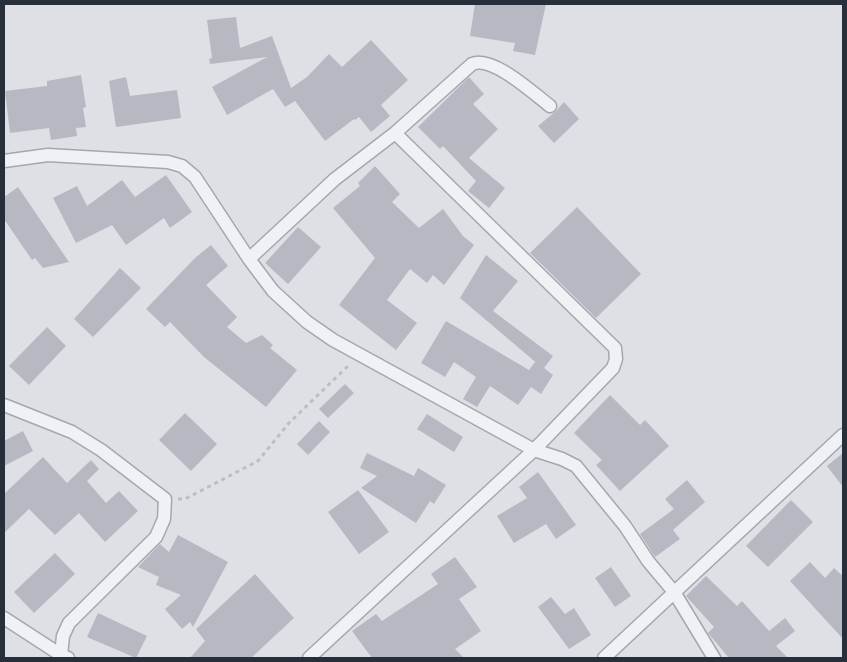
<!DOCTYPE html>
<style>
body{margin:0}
#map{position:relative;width:847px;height:662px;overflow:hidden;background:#dee0e6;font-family:"Public Sans",sans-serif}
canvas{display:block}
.frame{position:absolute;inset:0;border:5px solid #292e3b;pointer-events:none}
</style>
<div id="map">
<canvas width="847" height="662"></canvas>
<div class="frame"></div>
</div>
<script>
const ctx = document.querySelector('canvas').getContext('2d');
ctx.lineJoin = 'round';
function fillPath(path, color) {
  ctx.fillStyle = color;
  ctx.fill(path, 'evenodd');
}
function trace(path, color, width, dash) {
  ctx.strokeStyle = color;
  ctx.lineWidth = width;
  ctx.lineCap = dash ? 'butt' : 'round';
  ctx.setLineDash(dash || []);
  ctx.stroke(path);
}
const building = new Path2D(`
 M 475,4 L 546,4 L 535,55 L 513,51 L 515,43 L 470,36 Z
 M 236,17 L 240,48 L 272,36 L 291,88 L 307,77 L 329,54 L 342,67 L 371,40 L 408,80 L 381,105 L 390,116 L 371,132 L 359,117 L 355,120 L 354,119 L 325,141 L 295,101 L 285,107 L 273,89 L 227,115 L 212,87 L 267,57 L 210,64 L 209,59 L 212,58 L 207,20 Z
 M 81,75 L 86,107 L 83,108 L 86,127 L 76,128 L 77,136 L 51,140 L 49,128 L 10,133 L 5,91 L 47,86 L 47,81 Z
 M 126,77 L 130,96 L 177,90 L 181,118 L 116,127 L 109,81 Z
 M 469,77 L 484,94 L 473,104 L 498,129 L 469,158 L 505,188 L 489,208 L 468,191 L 476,181 L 443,146 L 440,149 L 418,127 Z
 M 564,102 L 579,119 L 554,143 L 538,126 L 556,111 Z
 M 375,166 L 400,194 L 392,202 L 419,228 L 443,209 L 463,236 L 474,245 L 444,285 L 433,275 L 427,283 L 410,269 L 387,300 L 417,323 L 396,350 L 339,305 L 375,258 L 333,208 L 360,186 L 358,183 Z
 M 166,175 L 192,212 L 170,228 L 164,218 L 126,245 L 112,225 L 76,243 L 53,198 L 77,186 L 87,206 L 122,180 L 135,197 Z
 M 18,187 L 69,262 L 43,268 L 35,258 L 32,260 L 4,219 L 4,197 Z
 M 577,207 L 641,274 L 596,318 L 530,253 Z
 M 298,227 L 321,247 L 288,284 L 265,263 Z
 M 211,245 L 228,266 L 206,285 L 237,317 L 227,327 L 246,343 L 262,335 L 273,345 L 270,348 L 297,370 L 266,407 L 204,357 L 170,322 L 165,327 L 146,309 L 195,258 Z
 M 486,255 L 518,281 L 493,311 L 553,356 L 544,368 L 553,375 L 541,394 L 531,387 L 518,405 L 490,386 L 477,407 L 463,399 L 476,377 L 454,362 L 445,377 L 421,363 L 446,321 L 529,370 L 535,362 L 539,365 L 460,298 Z
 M 120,268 L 141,288 L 93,337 L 74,319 Z
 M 47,327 L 66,346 L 29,385 L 9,366 Z
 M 345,384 L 354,393 L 328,418 L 319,409 Z
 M 610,395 L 640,425 L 645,420 L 669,446 L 620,491 L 596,465 L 602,460 L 574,433 Z
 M 185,413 L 217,444 L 191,471 L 159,440 Z
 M 427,414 L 463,437 L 454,452 L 417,429 Z
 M 319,421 L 330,432 L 308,455 L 297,444 Z
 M 23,431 L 33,451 L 4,466 L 4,441 Z
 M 367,453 L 414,476 L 418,468 L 446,485 L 434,504 L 430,501 L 416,523 L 361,488 L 377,476 L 360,468 Z
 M 843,453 L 843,487 L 827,466 Z
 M 43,457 L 67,483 L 91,460 L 99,469 L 87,481 L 106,503 L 119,491 L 138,511 L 105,542 L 79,513 L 55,535 L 29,509 L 4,533 L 4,494 Z
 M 538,472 L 576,525 L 556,539 L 546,524 L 514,543 L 497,516 L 527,498 L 519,487 Z
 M 687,480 L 705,502 L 673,530 L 680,539 L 655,557 L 640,534 L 674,509 L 665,499 Z
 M 358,490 L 389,532 L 359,554 L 328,512 Z
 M 791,500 L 813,522 L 768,567 L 746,546 Z
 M 178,535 L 228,562 L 193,627 L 190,622 L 182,629 L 165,609 L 181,595 L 156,585 L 159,577 L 138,567 L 160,544 L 169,552 Z
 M 55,553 L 75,574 L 34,613 L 14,592 Z
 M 455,557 L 477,587 L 459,599 L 481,631 L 455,649 L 464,658 L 372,658 L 352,631 L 376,614 L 382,621 L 438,584 L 431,574 Z
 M 810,562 L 825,578 L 834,568 L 843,576 L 843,639 L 790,581 Z
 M 611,567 L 631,596 L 615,607 L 595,578 Z
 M 255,574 L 294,618 L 251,658 L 190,658 L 205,641 L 196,629 Z
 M 706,576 L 737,606 L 742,601 L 769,631 L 785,618 L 795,631 L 776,646 L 788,658 L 729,658 L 708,633 L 714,627 L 686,596 Z
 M 551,597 L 565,614 L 574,608 L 591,635 L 569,649 L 538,607 Z
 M 98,613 L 147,636 L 136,658 L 87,637 Z`);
const path = new Path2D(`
 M 178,499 L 185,499 L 258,461 L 289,423 L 350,364`);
const minor = new Path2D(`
 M 4,161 L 48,155 L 168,162 L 182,166 L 195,177 L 249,259 L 273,291 L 307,322 L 333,340 L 534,450 L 562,459 L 576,466 L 625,526 L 648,561 L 674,592 L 714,658
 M 249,259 L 335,179 L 395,133 L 472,64 C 492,55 533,93 550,106
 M 4,405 L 72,432 L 101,450 L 165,499 L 164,519 L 156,537 L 69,623 L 63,636 L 61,655 L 68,658
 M 4,618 L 61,655
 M 309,658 L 534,450 L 613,368 L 616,359 L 615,348 L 395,133
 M 604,658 L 843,435`);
fillPath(building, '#b6b9c2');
trace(minor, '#a4a7af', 15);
trace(path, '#bcbec5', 3, [4, 4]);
trace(minor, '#f0f1f5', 12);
</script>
